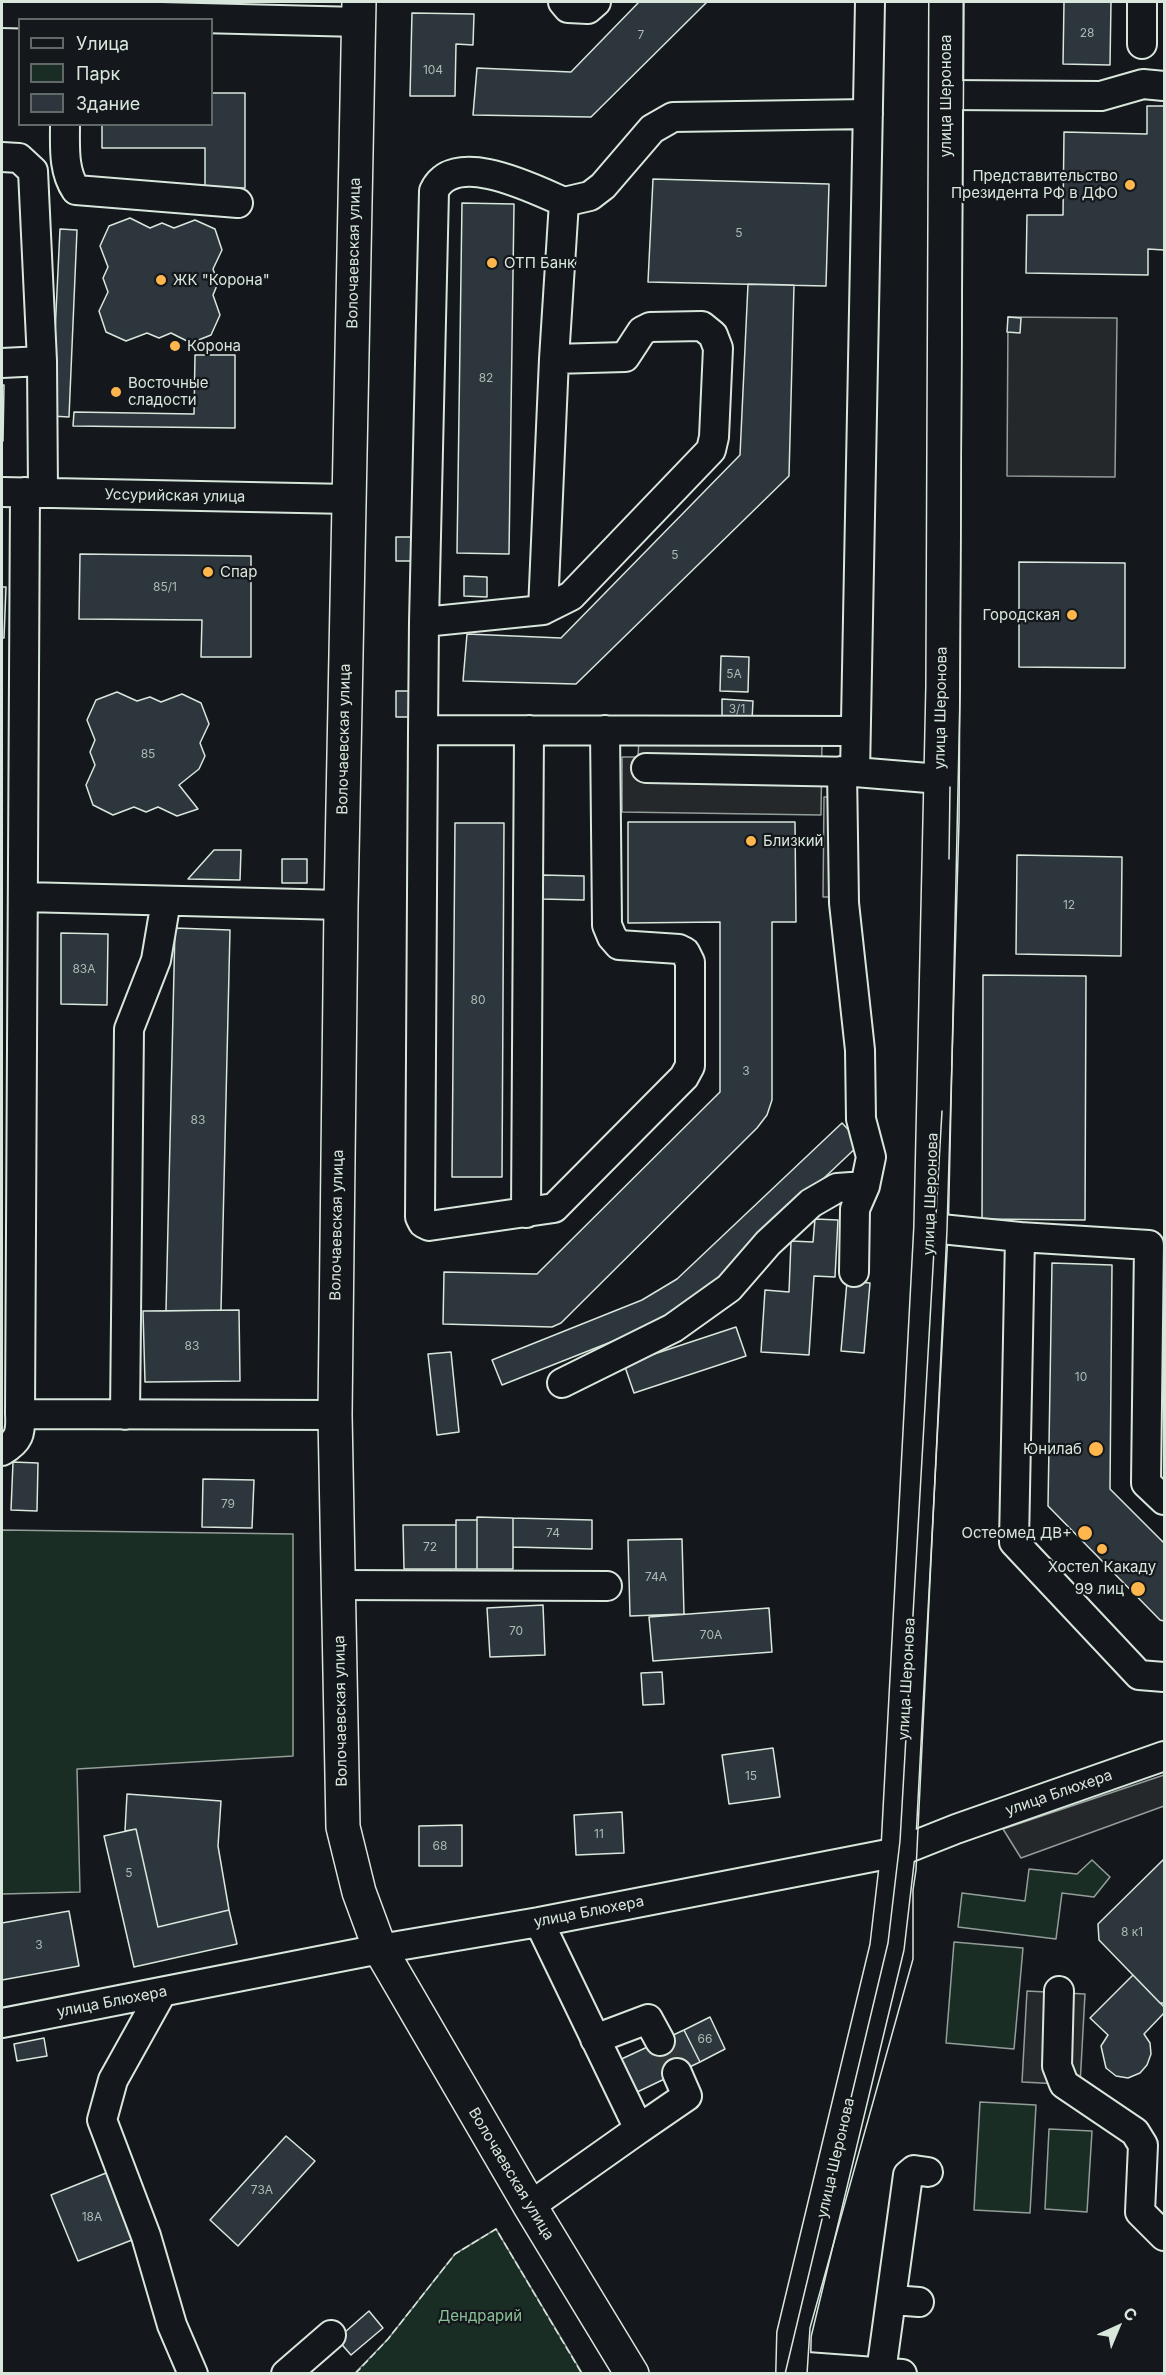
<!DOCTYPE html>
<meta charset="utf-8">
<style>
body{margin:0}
#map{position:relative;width:1166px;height:2375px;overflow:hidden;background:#14181c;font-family:Inter,sans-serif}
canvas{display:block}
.frame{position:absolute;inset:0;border:3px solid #d8e6dc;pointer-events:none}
.legend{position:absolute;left:18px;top:18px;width:195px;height:108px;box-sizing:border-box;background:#14181c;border:2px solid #626a69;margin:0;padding:8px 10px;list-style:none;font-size:18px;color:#d8e6dc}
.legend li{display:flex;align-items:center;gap:12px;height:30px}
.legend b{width:30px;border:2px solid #626a69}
.north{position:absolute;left:1088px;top:2297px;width:60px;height:60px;-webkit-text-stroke:4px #14181c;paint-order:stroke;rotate:44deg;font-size:16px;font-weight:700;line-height:24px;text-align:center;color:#d8e6dc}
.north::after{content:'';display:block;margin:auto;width:21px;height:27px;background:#d8e6dc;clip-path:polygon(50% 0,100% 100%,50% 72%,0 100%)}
</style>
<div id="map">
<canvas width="1166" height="2375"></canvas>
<div class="frame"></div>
<ul class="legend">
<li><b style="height:8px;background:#14181c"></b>Улица</li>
<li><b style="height:16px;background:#1a2d24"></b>Парк</li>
<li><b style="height:16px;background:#2c363c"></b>Здание</li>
</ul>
<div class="north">С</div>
</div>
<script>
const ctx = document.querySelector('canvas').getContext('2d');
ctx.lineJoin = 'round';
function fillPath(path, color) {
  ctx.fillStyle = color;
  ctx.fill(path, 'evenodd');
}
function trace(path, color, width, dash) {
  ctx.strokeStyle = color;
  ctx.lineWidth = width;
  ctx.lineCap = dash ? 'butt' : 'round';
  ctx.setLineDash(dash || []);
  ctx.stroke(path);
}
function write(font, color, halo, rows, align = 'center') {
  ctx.font = font + ' Inter,sans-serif';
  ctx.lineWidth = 4.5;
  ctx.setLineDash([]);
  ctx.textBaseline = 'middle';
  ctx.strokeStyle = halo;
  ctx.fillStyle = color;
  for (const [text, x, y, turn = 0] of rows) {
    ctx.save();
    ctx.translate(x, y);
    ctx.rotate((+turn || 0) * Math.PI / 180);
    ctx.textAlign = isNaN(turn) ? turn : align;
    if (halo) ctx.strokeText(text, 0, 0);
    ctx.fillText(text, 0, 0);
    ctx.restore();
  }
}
const green = new Path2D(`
 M 2,1530 L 293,1534 L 293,1756 L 77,1769 L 80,1892 L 2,1894 Z
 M 1092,1860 L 1110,1877 L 1094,1897 L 1062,1893 L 1056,1939 L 958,1927 L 962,1893 L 1025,1901 L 1029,1869 L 1077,1874 Z
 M 954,1942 L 1023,1948 L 1014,2049 L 946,2043 Z
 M 980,2102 L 1036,2105 L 1030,2213 L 974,2210 Z
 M 1049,2129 L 1092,2131 L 1087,2212 L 1045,2209 Z
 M 496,2229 L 582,2373 L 355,2373 L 388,2339 L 455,2254 Z`);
const parking = new Path2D(`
 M 1008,317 L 1117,318 L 1115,477 L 1007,476 Z
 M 639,738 L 822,740 L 821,815 L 622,812 L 622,757 L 638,757 Z
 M 824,797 L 840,797 L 839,897 L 823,897 Z
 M 1164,1775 L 1164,1806 L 1021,1858 L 1003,1829 Z
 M 1027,1991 L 1085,1994 L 1080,2085 L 1022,2082 Z`);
const building = new Path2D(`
 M 639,2 L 707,2 L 591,117 L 473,115 L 477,68 L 571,72 Z
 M 1064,2 L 1111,2 L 1110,65 L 1063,64 Z
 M 412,13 L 474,14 L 473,45 L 456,44 L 455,96 L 410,96 Z
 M 212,93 L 245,93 L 245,188 L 205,188 L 205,148 L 102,148 L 102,124 L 212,124 Z
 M 1147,106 L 1164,106 L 1164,250 L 1148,249 L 1148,275 L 1026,273 L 1027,215 L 1063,215 L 1064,132 L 1147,134 Z
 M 653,179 L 829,184 L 826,286 L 648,282 Z
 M 462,203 L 514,204 L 509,554 L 457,553 Z
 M 130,218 L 150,228 L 162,223 L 174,228 L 195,220 L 215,229 L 222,250 L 213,269 L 218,283 L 213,295 L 220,315 L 211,335 L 191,343 L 171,333 L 159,338 L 147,333 L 126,341 L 106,332 L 99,311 L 108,292 L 103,278 L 108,267 L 100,246 L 109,226 Z
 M 60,229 L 77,230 L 69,417 L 51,416 Z
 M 748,284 L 794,285 L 789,476 L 576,684 L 463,681 L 467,634 L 561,638 L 740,455 Z
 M 1008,317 L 1021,318 L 1020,333 L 1007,332 Z
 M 195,355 L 235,355 L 235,428 L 73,426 L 74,412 L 194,414 Z
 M 2,385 L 4,385 L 3,441 L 2,441 Z
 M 396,537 L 416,537 L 417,561 L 396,561 Z
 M 80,554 L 251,556 L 251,657 L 201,657 L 202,620 L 79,619 Z
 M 1019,562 L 1125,563 L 1125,668 L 1019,667 Z
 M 464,576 L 487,577 L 487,597 L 464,596 Z
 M 2,587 L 6,587 L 4,638 L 2,638 Z
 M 721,656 L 749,657 L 748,692 L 720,691 Z
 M 396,691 L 413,691 L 413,717 L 396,717 Z
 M 117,692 L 137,701 L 150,697 L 161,702 L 182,694 L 201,703 L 209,724 L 200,743 L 205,756 L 199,769 L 179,785 L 198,809 L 177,816 L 158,807 L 146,812 L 134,807 L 113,815 L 93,805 L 86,785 L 95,765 L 90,752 L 95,740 L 87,720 L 96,700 Z
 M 722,699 L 753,701 L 752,720 L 722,718 Z
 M 628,822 L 795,822 L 796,922 L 772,922 L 772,1100 L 767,1115 L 757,1128 L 561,1323 L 552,1327 L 443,1324 L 444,1272 L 537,1274 L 720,1092 L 720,922 L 628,923 Z
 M 455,823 L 504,823 L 502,1177 L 452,1177 Z
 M 214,850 L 241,850 L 240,880 L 188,879 Z
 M 1017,855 L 1122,857 L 1121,956 L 1016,954 Z
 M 282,859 L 307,859 L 307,883 L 282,883 Z
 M 542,875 L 584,876 L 584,900 L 541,899 Z
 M 175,928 L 230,930 L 221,1310 L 166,1311 Z
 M 61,933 L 108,934 L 107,1005 L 61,1004 Z
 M 983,975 L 1086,976 L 1085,1220 L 982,1219 Z
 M 842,1123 L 861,1143 L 693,1302 L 659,1323 L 502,1385 L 492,1360 L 642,1300 L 677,1279 Z
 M 815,1219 L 838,1220 L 835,1277 L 814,1276 L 809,1355 L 761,1352 L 765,1290 L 789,1292 L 791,1241 L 813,1242 Z
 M 1052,1263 L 1112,1265 L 1110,1489 L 1164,1543 L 1164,1621 L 1160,1620 L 1048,1506 Z
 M 847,1281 L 870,1283 L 864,1353 L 841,1351 Z
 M 239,1310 L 240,1381 L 145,1382 L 143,1311 Z
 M 736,1327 L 746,1356 L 634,1393 L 624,1364 Z
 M 451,1352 L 459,1432 L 437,1435 L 428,1354 Z
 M 13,1462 L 38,1463 L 37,1511 L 11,1510 Z
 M 203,1479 L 254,1480 L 252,1528 L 202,1527 Z
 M 477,1517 L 513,1518 L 513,1569 L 477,1569 Z
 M 513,1518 L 592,1520 L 592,1549 L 513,1547 Z
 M 456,1520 L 477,1520 L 477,1569 L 456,1569 Z
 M 403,1525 L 456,1525 L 456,1569 L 404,1569 Z
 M 682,1539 L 684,1614 L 630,1616 L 628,1540 Z
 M 543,1605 L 545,1655 L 490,1657 L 487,1608 Z
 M 769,1608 L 772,1652 L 653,1661 L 649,1617 Z
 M 662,1672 L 664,1704 L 643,1705 L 641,1673 Z
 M 773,1748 L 780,1797 L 729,1804 L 722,1755 Z
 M 127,1794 L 221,1801 L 218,1846 L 229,1910 L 158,1927 L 136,1829 L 125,1831 Z
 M 622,1812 L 624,1853 L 576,1855 L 574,1815 Z
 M 462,1825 L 462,1866 L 419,1866 L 419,1826 Z
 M 136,1829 L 158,1927 L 229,1910 L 237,1944 L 134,1967 L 104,1836 Z
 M 1164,1859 L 1164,2003 L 1160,2003 L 1099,1940 L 1098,1924 Z
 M 69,1911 L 79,1966 L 2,1980 L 2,1923 Z
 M 1133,1975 L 1164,2007 L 1164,2013 L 1144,2034 L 1150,2043 L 1151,2054 L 1147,2065 L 1140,2073 L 1128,2078 L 1116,2076 L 1106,2068 L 1101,2046 L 1108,2035 L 1090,2018 Z
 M 710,2017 L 725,2049 L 700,2062 L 684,2030 Z
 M 684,2030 L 700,2062 L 631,2095 L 615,2062 Z
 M 44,2038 L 47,2056 L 17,2061 L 14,2044 Z
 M 286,2136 L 315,2161 L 238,2246 L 210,2220 Z
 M 106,2173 L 132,2240 L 78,2261 L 51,2195 Z
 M 369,2311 L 383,2328 L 351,2355 L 337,2339 Z`);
const minorTunnel = new Path2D(`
 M 660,2041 L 677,2073`);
const minor = new Path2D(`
 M 563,2 L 568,8 L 588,9 L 596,2
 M 870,2 L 855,772 L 940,779
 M 2,13 L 359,22
 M 1142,44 L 1142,2
 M 947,95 L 1101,96 L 1143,84 L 1164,86
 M 65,124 C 65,147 63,171 76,190 L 238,203
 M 2,157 L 19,158 L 33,171 L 42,361 L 43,493
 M 2,363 L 42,361
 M 2,492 L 349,499
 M 25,492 L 20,1414 L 335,1415
 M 543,610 L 571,596 L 711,450 L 714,437 L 718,348 L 713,335 L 702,326 L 650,327 L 642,331 L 625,357 L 554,359
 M 424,622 L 434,191 C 454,148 534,189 564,202
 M 423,730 L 420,1217 L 423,1223 L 429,1226 L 554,1208 L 684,1077 L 690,1066 L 690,962 L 685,952 L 679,949 L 619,945 L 612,937 L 607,925 L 605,730
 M 854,731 L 423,730 L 424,622 L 543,610 L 554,359 L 564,202 L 590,196 L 603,186 L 652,129 L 673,117 L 868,114
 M 646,768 L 855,772
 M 842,771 L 844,903 L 860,1050 L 861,1119 L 871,1157 L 865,1186 L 855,1209 L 854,1272
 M 24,897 L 341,905
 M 526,1213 L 529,730
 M 931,1228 L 1020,1237
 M 562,1383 L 673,1328 L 729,1288 L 768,1243 L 811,1203 L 837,1188 L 865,1186
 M 125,1415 L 129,1029 L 156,960 L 166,901
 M 2,1451 C 19,1441 21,1434 20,1414
 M 1164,1500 L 1146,1483 L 1149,1245 L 1020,1237 L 1014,1542 L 1139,1675 L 1164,1677
 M 338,1585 L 607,1586
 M 1059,1991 L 1057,2066 L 1064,2084 L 1135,2132 L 1143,2145 L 1140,2212 L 1164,2236
 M 162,1992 L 113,2080 L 102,2120 L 146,2236 L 172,2325 L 193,2374
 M 2,2023 L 380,1949 L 539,1922 L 898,1852 L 956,1829 L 1164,1756
 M 595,2039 L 648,2019 L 660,2041
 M 639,2129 L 687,2096 L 677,2073
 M 530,2206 L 639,2129 L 539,1922
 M 893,2300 L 919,2302
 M 793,2366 L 902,2374
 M 881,2372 L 908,2175 L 914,2170 L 928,2172
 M 286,2374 L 331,2335`);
const major = new Path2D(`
 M 359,2 L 341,905 L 335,1415 L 343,1827 L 359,1892 L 380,1949 L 530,2206 L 632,2374
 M 793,2374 L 794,2334 L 887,1947 L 898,1852 L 931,1228 L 943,687 L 946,2`);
const tram = new Path2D(`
 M 949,859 L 950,787
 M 785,2374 L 888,1943 L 900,1841 L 942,1111
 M 807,2374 L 810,2328 L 913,1959 L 913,1890 L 916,1870 L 947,1230 L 959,822 L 964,2`);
const fence = new Path2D(`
 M 355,2374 L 388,2339 L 455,2254 L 496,2229 L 582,2374`);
const markers = [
 [1130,185,6,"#ffb74d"],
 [492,263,6,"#ffb74d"],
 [161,280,6,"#ffb74d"],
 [175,346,6,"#ffb74d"],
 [116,392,6,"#ffb74d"],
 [208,572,6,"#ffb74d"],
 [1072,615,6,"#ffb74d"],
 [751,841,6,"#ffb74d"],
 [1096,1449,8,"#ffb74d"],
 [1085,1533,8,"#ffb74d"],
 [1102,1549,6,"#ffb74d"],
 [1138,1589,8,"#ffb74d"]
];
const numberNames = [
 ["28",1087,33],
 ["7",641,35],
 ["104",433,70],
 ["5",739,233],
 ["82",486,378],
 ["5",675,555],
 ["85/1",165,587],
 ["5А",734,674],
 ["3/1",737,709],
 ["85",148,754],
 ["12",1069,905],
 ["83А",84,969],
 ["80",478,1000],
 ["3",746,1071],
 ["83",198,1120],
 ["83",192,1346],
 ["10",1081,1377],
 ["79",228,1504],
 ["74",553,1533],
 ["72",430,1547],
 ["74А",656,1577],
 ["70",516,1631],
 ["70А",711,1635],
 ["15",751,1776],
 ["11",599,1834],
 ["68",440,1846],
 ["5",129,1873],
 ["8 к1",1132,1932],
 ["3",39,1945],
 ["66",705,2039],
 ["73А",262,2190],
 ["18А",92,2217]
];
const streetNames = [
 ["улица Шеронова",946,96,-90],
 ["Волочаевская улица",354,253,-89],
 ["Уссурийская улица",175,496,1],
 ["улица Шеронова",941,708,-89],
 ["Волочаевская улица",344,739,-89],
 ["улица Шеронова",931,1194,-88],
 ["Волочаевская улица",337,1225,-89],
 ["улица Шеронова",907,1679,-87],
 ["Волочаевская улица",341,1711,-91],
 ["улица Блюхера",1059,1793,-19],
 ["улица Блюхера",589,1912,-11],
 ["улица Блюхера",112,2002,-11],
 ["улица Шеронова",836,2158,-77],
 ["Волочаевская улица",511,2174,59]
];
const poiNames = [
 ["Представительство",1118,176,"right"],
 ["Президента РФ в ДФО",1118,193,"right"],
 ["ОТП Банк",504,263],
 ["ЖК \"Корона\"",173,280],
 ["Корона",187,346],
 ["Восточные",128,383],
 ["сладости",128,400],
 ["Спар",220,572],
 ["Городская",1060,615,"right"],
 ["Близкий",763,841],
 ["Юнилаб",1082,1449,"right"],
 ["Остеомед ДВ+",1072,1533,"right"],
 ["Хостел Какаду",1102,1567,"center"],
 ["99 лиц",1124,1589,"right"]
];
const parkNames = [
 ["Дендрарий",480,2316]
];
fillPath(green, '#1a2d24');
trace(green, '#939e99', 1.5);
fillPath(parking, '#24282b');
trace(parking, '#939e99', 1.5);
fillPath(building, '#2c363c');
trace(building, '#d8e6dc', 1.5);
trace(minorTunnel, '#313739', 28, [28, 14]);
trace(minor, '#d8e6dc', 32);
trace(major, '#d8e6dc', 36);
trace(minor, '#14181c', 28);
trace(major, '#14181c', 33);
trace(tram, '#d8e6dc', 1.5);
trace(fence, '#d8e6dc', 1.5, [8, 3]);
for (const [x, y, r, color] of markers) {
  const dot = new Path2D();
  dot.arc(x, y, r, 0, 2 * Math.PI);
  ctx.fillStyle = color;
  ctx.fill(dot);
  trace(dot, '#14181c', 2);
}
write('12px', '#adbab4', null, numberNames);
write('15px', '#d8e6dc', '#14181c', streetNames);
write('15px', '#d8e6dc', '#14181c', poiNames, 'left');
write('15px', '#8ac095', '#14181c', parkNames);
</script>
